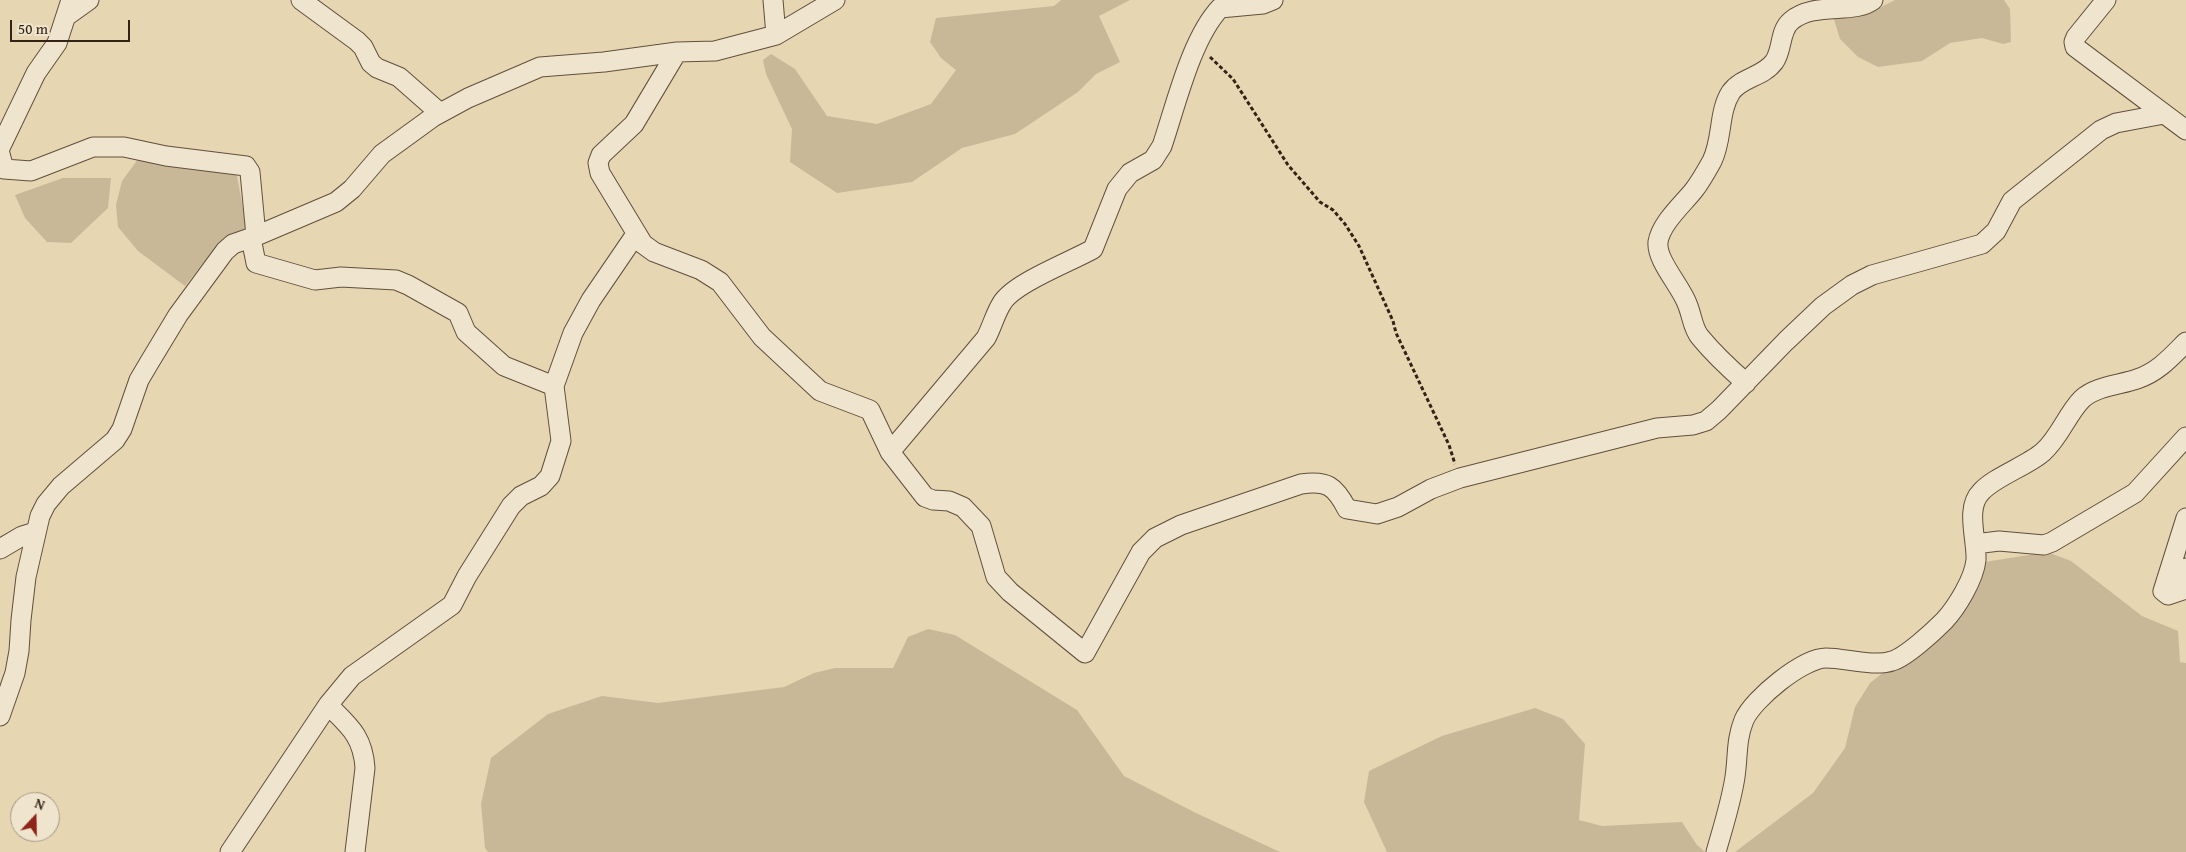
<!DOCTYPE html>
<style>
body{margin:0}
#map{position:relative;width:2186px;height:852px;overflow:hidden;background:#e7d6b2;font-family:"Gentium Book Plus",serif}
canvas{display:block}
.north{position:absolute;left:10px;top:792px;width:50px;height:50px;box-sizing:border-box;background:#efe4cd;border:1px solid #a49784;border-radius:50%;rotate:21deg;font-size:14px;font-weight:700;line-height:20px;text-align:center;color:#332316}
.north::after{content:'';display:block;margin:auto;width:18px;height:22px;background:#8f2418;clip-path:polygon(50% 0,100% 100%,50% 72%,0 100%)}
.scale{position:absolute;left:10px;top:20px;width:120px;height:22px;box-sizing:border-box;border:2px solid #332316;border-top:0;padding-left:6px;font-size:15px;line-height:18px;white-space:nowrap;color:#332316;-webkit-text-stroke:4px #efe4cd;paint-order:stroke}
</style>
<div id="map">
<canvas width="2186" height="852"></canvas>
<div class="north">N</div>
<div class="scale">50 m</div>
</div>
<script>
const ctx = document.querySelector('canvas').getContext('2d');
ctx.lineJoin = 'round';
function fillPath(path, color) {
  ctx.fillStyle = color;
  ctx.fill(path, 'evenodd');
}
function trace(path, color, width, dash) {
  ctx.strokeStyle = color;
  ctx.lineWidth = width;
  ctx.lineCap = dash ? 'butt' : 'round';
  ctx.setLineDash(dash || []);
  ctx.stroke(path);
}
const green = new Path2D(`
 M 1061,0 L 1130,0 L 1099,16 L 1120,62 L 1096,74 L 1078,92 L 1015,134 L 962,148 L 912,182 L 837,193 L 790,162 L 792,129 L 766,74 L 763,60 L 771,54 L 795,69 L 827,116 L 877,124 L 931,104 L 956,70 L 941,58 L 930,42 L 936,18 L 1054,6 Z
 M 1895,0 L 2004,0 L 2010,9 L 2011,42 L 2003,44 L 1982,38 L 1950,43 L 1922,61 L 1878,67 L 1858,57 L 1840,39 L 1833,16 L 1848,11 L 1875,10 Z
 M 141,155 L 236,171 L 247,230 C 218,237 204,264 185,286 L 138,251 L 118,227 L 116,205 L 122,181 Z
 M 63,178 L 111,178 L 108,208 L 71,243 L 47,242 L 25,218 L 15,195 Z
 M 2047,552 L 2071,561 L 2142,616 L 2178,631 L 2180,662 L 2186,663 L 2186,852 L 1735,852 L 1813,793 L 1845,748 L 1855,707 L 1870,683 L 1922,642 L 1985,562 Z
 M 928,629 L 955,635 L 1077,710 L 1124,776 L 1194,812 L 1280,852 L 488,852 L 485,848 L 481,804 L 491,758 L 548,714 L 602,696 L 658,703 L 784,687 L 814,673 L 835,668 L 893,668 L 908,637 Z
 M 1535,708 L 1563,719 L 1585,744 L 1579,820 L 1602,826 L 1682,822 L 1697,845 L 1705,852 L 1387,852 L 1364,802 L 1369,771 L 1442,736 Z`);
const path = new Path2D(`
 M 1210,57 L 1233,79 L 1288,165 L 1320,202 L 1333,210 L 1345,224 L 1359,246 L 1393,321 L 1396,333 L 1449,445 L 1455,464`);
const minor = new Path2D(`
 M 301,0 L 357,41 L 363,47 L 371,63 L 377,68 L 399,77 L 440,113
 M 773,0 L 776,35
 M 2106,0 L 2076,37 L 2074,42 L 2075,47 L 2186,130
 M 68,15 L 89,0
 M 677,52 L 634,124 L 601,155 L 598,163 L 600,173 L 643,244 L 654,252 L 701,270 L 720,282 L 762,337 L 820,391 L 870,410 L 890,452 L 925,497 L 933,500 L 949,501 L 963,507 L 981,526 L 996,577 L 1010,592 L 1085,653 L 1141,552 L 1155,538 L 1181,525 L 1301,484 C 1327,480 1335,486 1347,509 L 1377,514 L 1398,507 L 1431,489 L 1460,478 L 1657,428 L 1693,425 L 1706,421 L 1719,410 L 1786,341 L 1823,306 L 1852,285 L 1872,275 L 1982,244 L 1996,231 L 2012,201 L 2101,130 L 2116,123 L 2164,114
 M 0,148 L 36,73 L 57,43 L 71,0
 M 0,154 L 4,169 L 31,171 L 93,147 L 124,147 L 166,156 L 246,166 L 250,172 L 256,236
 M 251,238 L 256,263 L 315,280 L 341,277 L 396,280 L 408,285 L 458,313 L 466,332 L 504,366 L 554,386
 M 1746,383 C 1730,369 1714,354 1700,337 C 1693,329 1692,316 1688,306 C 1682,287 1656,261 1658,242 C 1661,223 1683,204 1694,190 C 1701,181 1707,170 1712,161 C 1723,139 1718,112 1731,92 C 1742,77 1763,77 1774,62 C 1783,50 1779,31 1791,21 C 1814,1 1854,15 1873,0
 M 890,452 L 986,338 C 992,327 995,314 1002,303 C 1014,283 1070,262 1093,249 L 1117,189 L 1130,173 L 1153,160 L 1162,146 C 1176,105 1191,39 1220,8 L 1263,4 L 1273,0
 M 2186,518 L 2163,591 L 2168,595 L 2186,589
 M 1975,544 L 1999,541 L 2044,545 L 2052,542 L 2135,493 L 2186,437
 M 0,549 L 22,536 L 35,532
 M 2166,588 L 2186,568
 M 0,716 L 15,673 L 19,651 L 21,620 L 26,577 L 40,516 L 46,504 L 61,486 L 115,440 L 122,429 L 139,380 L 149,363 L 178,315 L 225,251 L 233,244 L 256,236 L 336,202 L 352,189 L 382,154 L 433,117 L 468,98 L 540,67 L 604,62 L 677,52 L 715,51 L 776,35 L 835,0
 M 230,852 L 328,705
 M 355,852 L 365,768 C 363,736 349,726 328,705 L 352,676 L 452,605 L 467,576 L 511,506 L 521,496 L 541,486 L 550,476 L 561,441 L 554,386 L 573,333 L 591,300 L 636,234
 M 1716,852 C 1723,827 1731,803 1735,777 C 1738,757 1736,739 1744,720 C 1753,699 1803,658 1826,658 C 1845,658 1874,667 1892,661 C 1906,657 1933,632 1944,621 C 1957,607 1974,579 1976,560 C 1977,539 1965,508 1981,492 C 1994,477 2027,466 2043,452 C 2060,437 2067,414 2082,399 C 2096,386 2120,385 2137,379 C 2158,372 2171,357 2186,342`);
fillPath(green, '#c8b897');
trace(minor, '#60503d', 21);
trace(path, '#332316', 3, [4, 2.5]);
trace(minor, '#efe4cd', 19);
</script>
